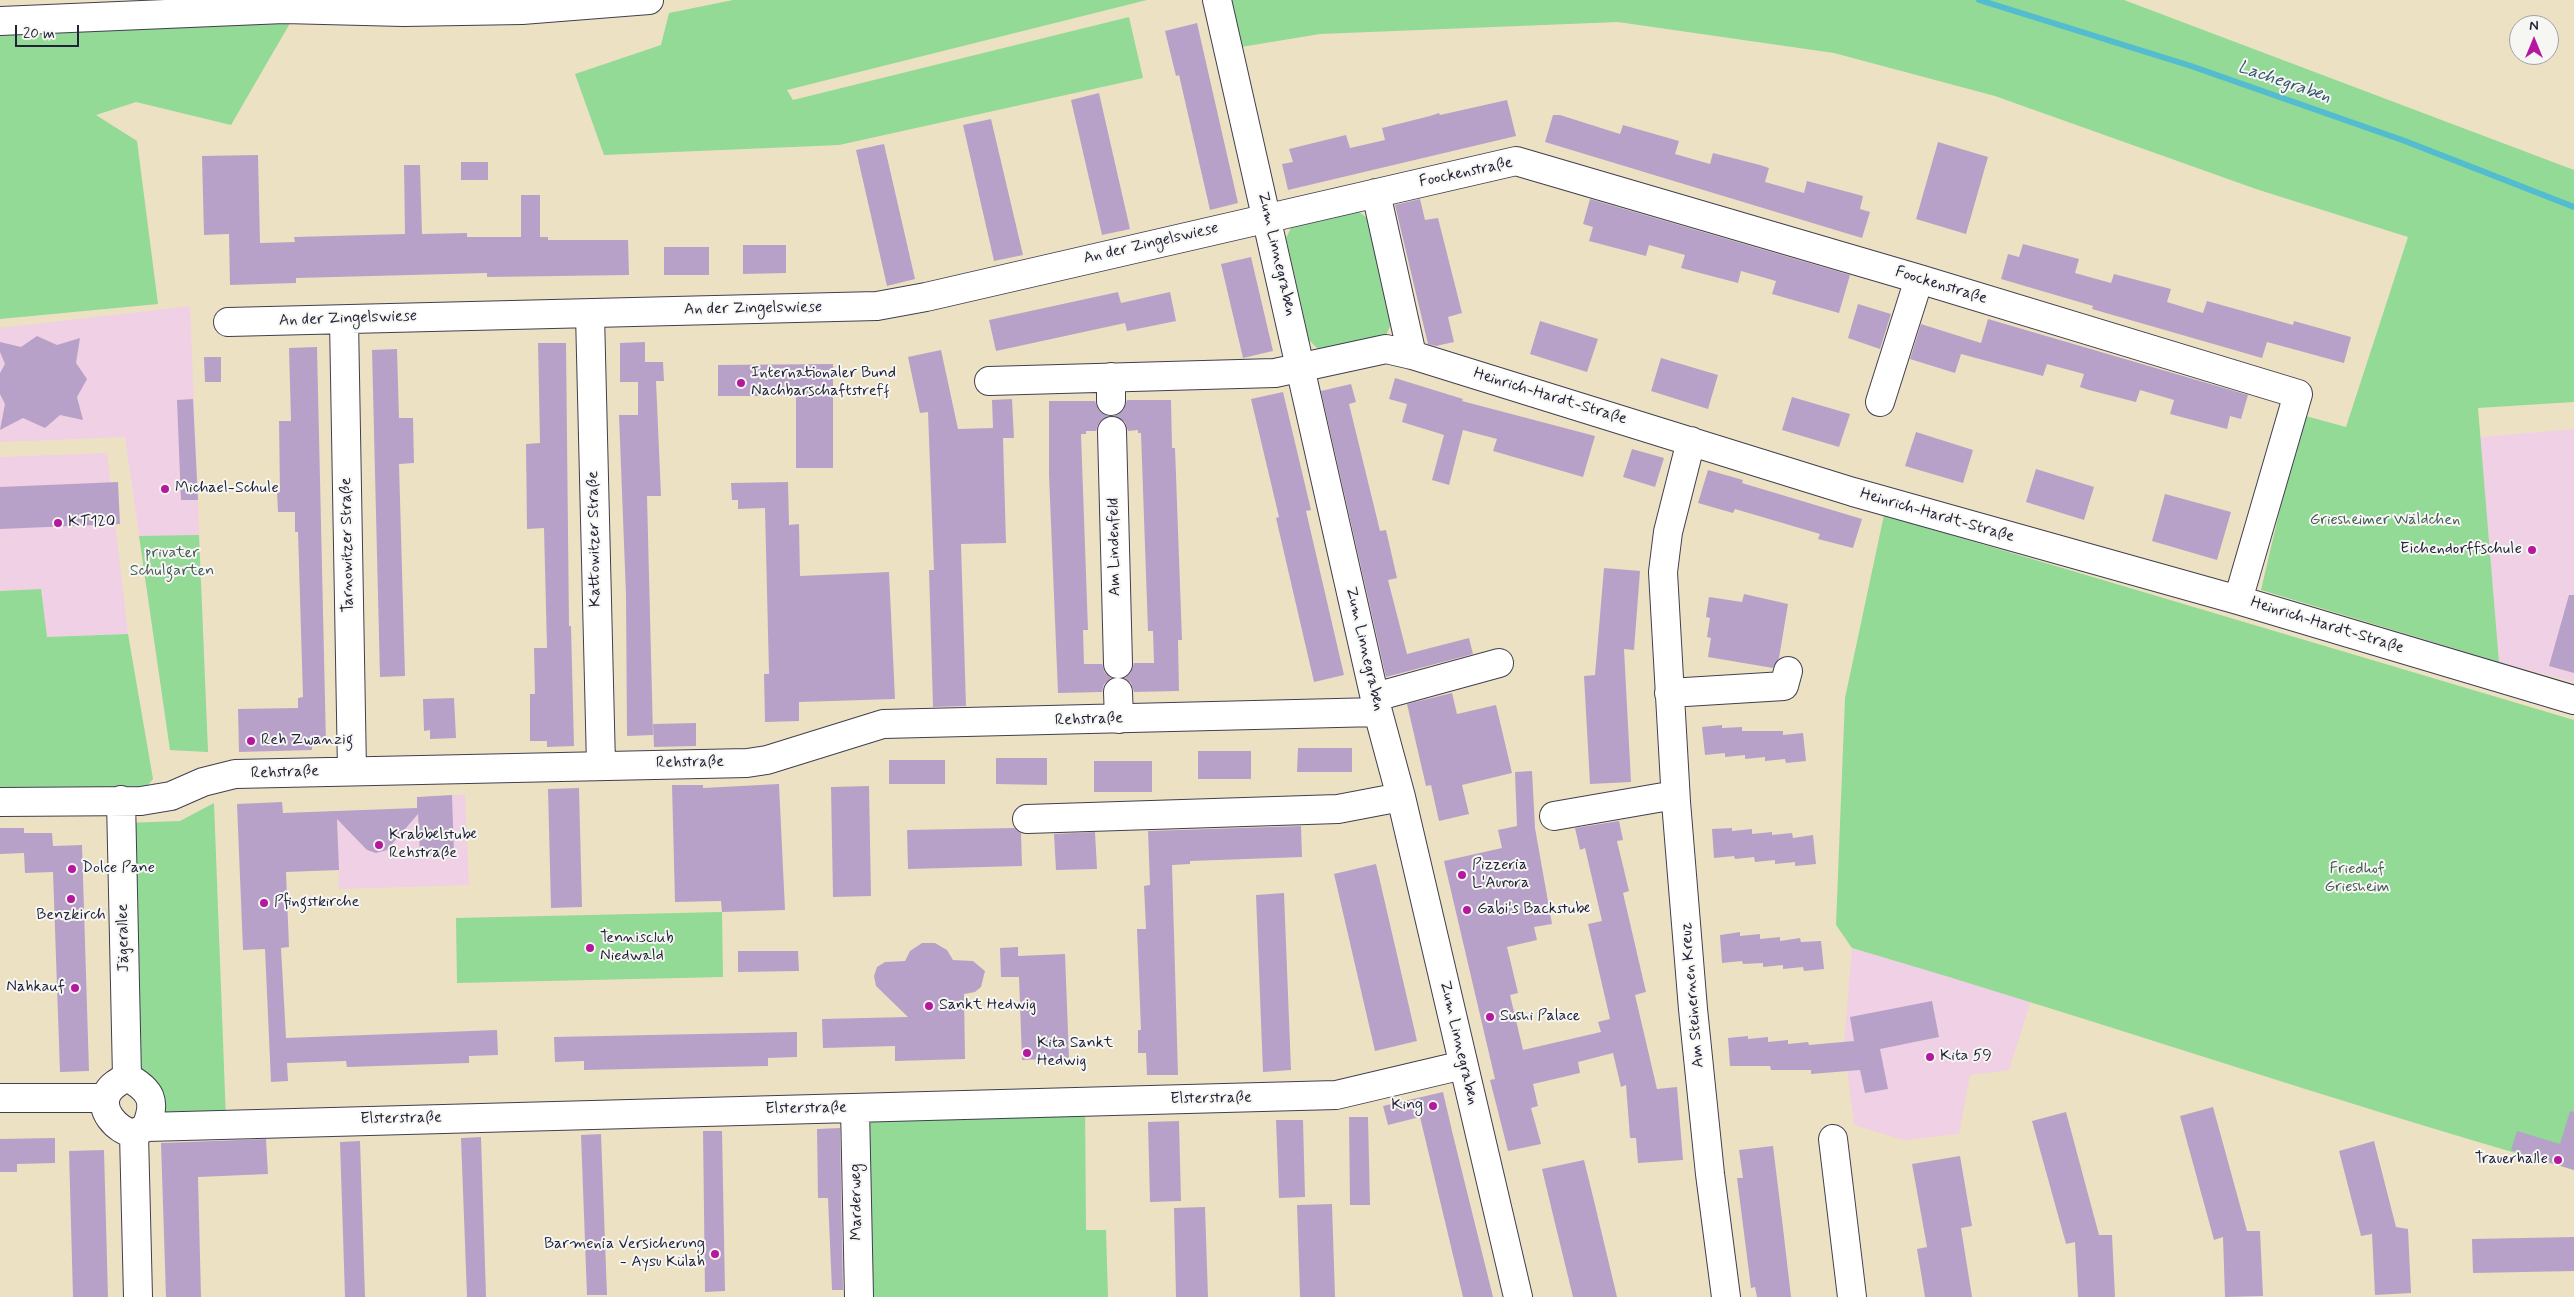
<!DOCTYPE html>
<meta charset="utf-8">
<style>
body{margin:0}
#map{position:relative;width:2574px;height:1297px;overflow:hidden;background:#ede1c3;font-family:Mynerve,sans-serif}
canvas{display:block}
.north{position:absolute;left:2509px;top:15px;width:50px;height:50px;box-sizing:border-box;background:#f6f6f2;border:1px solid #a1a1a9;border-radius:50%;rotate:0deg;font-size:14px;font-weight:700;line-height:20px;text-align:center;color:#22223b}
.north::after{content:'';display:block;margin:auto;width:18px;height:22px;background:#b5179e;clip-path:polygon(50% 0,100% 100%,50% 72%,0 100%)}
.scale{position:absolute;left:15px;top:25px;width:64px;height:22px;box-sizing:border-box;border:2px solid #22223b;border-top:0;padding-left:6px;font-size:15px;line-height:18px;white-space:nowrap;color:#22223b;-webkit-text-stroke:4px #f6f6f2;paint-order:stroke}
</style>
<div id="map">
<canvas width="2574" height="1297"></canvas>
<div class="north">N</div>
<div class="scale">20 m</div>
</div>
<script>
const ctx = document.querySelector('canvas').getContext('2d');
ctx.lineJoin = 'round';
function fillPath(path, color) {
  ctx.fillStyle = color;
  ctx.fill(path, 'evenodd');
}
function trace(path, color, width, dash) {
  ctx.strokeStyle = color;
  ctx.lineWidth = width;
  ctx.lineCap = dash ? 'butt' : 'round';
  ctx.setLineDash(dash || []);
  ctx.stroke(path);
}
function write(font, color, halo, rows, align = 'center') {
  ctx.font = font + ' Mynerve,sans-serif';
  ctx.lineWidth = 4;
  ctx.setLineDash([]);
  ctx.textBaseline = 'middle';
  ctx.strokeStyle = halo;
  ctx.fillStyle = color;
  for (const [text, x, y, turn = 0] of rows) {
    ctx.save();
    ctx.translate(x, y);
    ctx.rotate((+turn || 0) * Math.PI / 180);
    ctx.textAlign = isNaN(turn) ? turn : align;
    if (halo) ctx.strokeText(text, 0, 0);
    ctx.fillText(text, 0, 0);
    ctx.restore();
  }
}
const built = new Path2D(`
 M 190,306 L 208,752 L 170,750 L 125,437 L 0,442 L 0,328 Z
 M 2574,429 L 2574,682 L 2499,662 L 2480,437 Z
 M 107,453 L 128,634 L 47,637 L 41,589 L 0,591 L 0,457 Z
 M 452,795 L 465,795 L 469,885 L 339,889 L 337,811 L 417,808 L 420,855 L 454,853 Z
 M 1852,948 L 2031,1000 L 2009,1070 L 1970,1075 L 1959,1134 L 1904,1140 L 1854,1125 L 1844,1044 Z`);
const green = new Path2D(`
 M 733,0 L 1147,0 L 787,90 L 793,100 L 1129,17 L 1143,78 L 839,145 L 604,155 L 575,74 L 661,45 L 669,13 Z
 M 1209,0 L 2124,0 L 2574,170 L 2574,402 L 2478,408 L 2499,662 L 2261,590 L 2302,415 L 2346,427 L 2408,237 L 2256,189 L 1995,96 L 1834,53 L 1618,22 L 1320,34 L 1223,50 Z
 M 293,18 L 231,125 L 136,102 L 96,115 L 137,141 L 158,304 L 0,319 L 0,24 Z
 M 1353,207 L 1367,218 L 1394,318 L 1386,335 L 1319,350 L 1309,340 L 1286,238 L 1294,222 Z
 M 1884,515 L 2574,720 L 2574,1170 C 2332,1101 2094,1019 1852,948 L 1836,925 L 1845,698 Z
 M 199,535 L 208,752 L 170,750 L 139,536 Z
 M 41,589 L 47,637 L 128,634 L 153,779 L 143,791 L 0,795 L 0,591 Z
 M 214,803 L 226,1120 L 151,1123 L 138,1093 L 125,823 L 180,821 Z
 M 722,912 L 723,977 L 457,983 L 456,918 Z
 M 1085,1102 L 1086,1230 L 1106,1230 L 1108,1297 L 859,1297 L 855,1108 Z`);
const stream = new Path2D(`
 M 1979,0 L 2191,66 L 2405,141 L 2574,207`);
const building = new Path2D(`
 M 1197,23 L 1238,203 L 1210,210 L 1179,75 L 1176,76 L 1165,31 Z
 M 1099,93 L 1130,229 L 1102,235 L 1071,100 Z
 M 1507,100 L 1516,136 L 1288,190 L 1282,164 L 1293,162 L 1289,149 L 1346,135 L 1350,148 L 1385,140 L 1382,128 L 1430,116 L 1439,113 L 1440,115 Z
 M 1553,115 L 1560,115 L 1620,134 L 1623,125 L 1679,141 L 1675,154 L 1710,164 L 1713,153 L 1760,165 L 1769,168 L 1765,182 L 1804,193 L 1807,181 L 1863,196 L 1860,209 L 1870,212 L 1862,238 L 1545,142 Z
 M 991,119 L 1023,255 L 994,261 L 963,125 Z
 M 1938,142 L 1988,157 L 1966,234 L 1916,219 Z
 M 884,144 L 915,279 L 887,286 L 856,150 Z
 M 258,155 L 260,243 L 295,242 L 294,237 L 405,234 L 404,165 L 420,165 L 422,234 L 467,233 L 467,237 L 521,237 L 521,195 L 540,195 L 540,237 L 548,237 L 548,240 L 628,240 L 629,275 L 487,277 L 487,273 L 296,278 L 296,283 L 230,285 L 229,234 L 204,235 L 202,156 Z
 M 461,162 L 488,162 L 488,180 L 461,180 Z
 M 1420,199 L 1425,220 L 1438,218 L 1462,313 L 1448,317 L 1454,342 L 1436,346 L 1428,344 L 1395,205 Z
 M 1590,199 L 1850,275 L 1839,313 L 1772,294 L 1776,281 L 1741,271 L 1738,283 L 1681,268 L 1685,255 L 1649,245 L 1646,256 L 1589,241 L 1593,227 L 1583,224 Z
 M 2023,244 L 2079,259 L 2075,273 L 2111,283 L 2114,274 L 2171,289 L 2167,302 L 2203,313 L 2207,301 L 2293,325 L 2294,321 L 2351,337 L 2344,363 L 2267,342 L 2262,358 L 2092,309 L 2093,306 L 2001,279 L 2008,254 L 2019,257 Z
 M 743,245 L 786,245 L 786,273 L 743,274 Z
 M 664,247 L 709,247 L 709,275 L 664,275 Z
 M 1251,257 L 1273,351 L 1243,358 L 1221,264 Z
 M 1118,292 L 1121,303 L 1170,292 L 1176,321 L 1127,331 L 1125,323 L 996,351 L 989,320 Z
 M 1858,304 L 1891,314 L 1880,349 L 1848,338 Z
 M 1988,319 L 2248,395 L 2241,419 L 2230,416 L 2227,429 L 2170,414 L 2174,400 L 2140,390 L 2136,402 L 2089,390 L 2080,387 L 2084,374 L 2047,364 L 2043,376 L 1961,354 L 1955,373 L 1910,359 L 1921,324 L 1981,343 Z
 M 1540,321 L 1598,339 L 1587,372 L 1530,354 Z
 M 37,336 L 57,345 L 80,338 L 76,363 L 87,379 L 77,397 L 83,420 L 60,415 L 45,428 L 23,418 L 0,430 L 5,404 L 0,394 L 0,373 L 5,364 L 0,352 L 0,342 L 21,347 Z
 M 645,342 L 645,362 L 663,362 L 664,381 L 656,381 L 661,496 L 647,496 L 653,735 L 627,736 L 626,595 L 619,415 L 638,415 L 638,382 L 620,382 L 620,343 Z
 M 538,343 L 566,343 L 569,626 L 571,626 L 574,746 L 547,747 L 547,741 L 530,741 L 530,694 L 535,694 L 534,648 L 547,648 L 544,528 L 527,529 L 526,444 L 540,443 Z
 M 317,347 L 326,744 L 312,744 L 312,750 L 239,752 L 238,709 L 298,708 L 298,698 L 303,697 L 298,532 L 295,532 L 295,512 L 278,512 L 277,492 L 280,492 L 279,421 L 291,421 L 289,348 Z
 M 397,349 L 399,418 L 413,418 L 414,463 L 399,464 L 405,676 L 380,677 L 372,350 Z
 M 941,350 L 958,429 L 993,428 L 992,400 L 1012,399 L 1014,438 L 1003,438 L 1006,543 L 961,544 L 966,706 L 933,707 L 929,570 L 934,570 L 928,412 L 920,413 L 908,357 Z
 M 204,357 L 221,357 L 221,382 L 205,382 Z
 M 1661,358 L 1718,375 L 1708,409 L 1651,391 Z
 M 833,364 L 833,468 L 796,468 L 796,396 L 718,396 L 718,365 Z
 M 1395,378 L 1463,399 L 1462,401 L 1595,436 L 1583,477 L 1493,451 L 1497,439 L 1463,430 L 1449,485 L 1432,480 L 1444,435 L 1402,422 L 1407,404 L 1389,399 Z
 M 1351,384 L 1356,402 L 1349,404 L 1380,531 L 1386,530 L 1397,578 L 1388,580 L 1407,654 L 1469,638 L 1473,654 L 1386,677 L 1321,391 Z
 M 1283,392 L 1311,510 L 1306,511 L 1344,675 L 1314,682 L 1276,518 L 1279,517 L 1251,399 Z
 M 1792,397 L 1850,414 L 1839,447 L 1782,430 Z
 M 193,399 L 198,500 L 181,500 L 177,400 Z
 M 1127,400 L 1171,400 L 1172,448 L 1175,448 L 1182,640 L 1178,640 L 1179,691 L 1134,692 L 1131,683 L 1124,678 L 1131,672 L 1134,663 L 1154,663 L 1153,631 L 1148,631 L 1141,433 L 1138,433 L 1138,430 L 1128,431 L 1125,422 L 1114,416 L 1124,409 Z
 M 1049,401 L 1095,401 L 1098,409 L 1109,416 L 1099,423 L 1096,431 L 1086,431 L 1086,434 L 1081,434 L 1088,630 L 1083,630 L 1084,664 L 1102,664 L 1105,673 L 1112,678 L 1104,684 L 1102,692 L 1058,693 L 1049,475 Z
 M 1916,432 L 1973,450 L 1963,483 L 1905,466 Z
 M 1632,449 L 1664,458 L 1655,487 L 1623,477 Z
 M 2036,469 L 2094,487 L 2084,520 L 2026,502 Z
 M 1708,470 L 1743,480 L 1742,483 L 1862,519 L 1853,548 L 1818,539 L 1820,534 L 1735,509 L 1733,513 L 1698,503 Z
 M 118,482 L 120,524 L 0,529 L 0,487 Z
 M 788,482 L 789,525 L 799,524 L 800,576 L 889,572 L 895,699 L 799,702 L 799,721 L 765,722 L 764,674 L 769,674 L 765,508 L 738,509 L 738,500 L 732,500 L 731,483 Z
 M 2165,494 L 2231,512 L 2217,560 L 2152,541 Z
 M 1604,568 L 1640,571 L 1634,650 L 1624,649 L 1631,782 L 1590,784 L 1584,676 L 1595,675 Z
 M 1744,594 L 1788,604 L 1779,658 L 1773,668 L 1708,657 L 1711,638 L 1707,637 L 1710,618 L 1706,617 L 1709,597 L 1742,602 Z
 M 2569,595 L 2574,595 L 2574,673 L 2549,666 Z
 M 1452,693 L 1457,714 L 1496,705 L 1512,773 L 1462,785 L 1469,814 L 1439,821 L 1431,785 L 1426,786 L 1407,704 Z
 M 454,698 L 456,738 L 430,739 L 430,730 L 424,731 L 423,699 Z
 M 696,723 L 696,746 L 654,747 L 653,724 Z
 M 1722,725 L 1722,728 L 1742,727 L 1742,731 L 1783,731 L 1783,735 L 1803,733 L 1806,761 L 1786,763 L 1785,759 L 1765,761 L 1765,757 L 1745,759 L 1745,755 L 1725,757 L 1725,753 L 1705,755 L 1702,727 Z
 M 1298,748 L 1352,748 L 1352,772 L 1297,772 Z
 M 1198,751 L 1251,751 L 1251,779 L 1198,779 Z
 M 996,758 L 1047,758 L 1047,785 L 996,784 Z
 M 889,760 L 945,760 L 945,784 L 889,784 Z
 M 1094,761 L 1152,761 L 1152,792 L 1094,792 Z
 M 1532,771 L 1535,828 L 1552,924 L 1534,927 L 1537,940 L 1507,947 L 1518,993 L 1510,995 L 1523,1050 L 1601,1032 L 1598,1022 L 1610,1019 L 1588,924 L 1602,921 L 1585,848 L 1580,850 L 1575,828 L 1619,821 L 1623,840 L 1617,841 L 1629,891 L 1623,893 L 1646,992 L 1635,995 L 1657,1089 L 1677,1087 L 1683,1160 L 1638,1163 L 1636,1138 L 1630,1138 L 1626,1085 L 1621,1087 L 1613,1053 L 1578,1062 L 1580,1073 L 1533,1084 L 1538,1106 L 1531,1108 L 1541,1144 L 1508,1151 L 1490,1080 L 1495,1079 L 1444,861 L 1502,848 L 1498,830 L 1517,826 L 1515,772 Z
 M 779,784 L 785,910 L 722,912 L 721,901 L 675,902 L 672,785 L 703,785 L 703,788 Z
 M 869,786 L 871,896 L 833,897 L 831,787 Z
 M 579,788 L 582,907 L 551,908 L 548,789 Z
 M 452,795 L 454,853 L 420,855 L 418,814 L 387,850 L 376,853 L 367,850 L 337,819 L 339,870 L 286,872 L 289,947 L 281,948 L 286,1038 L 497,1030 L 498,1055 L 469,1056 L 469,1063 L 438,1064 L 347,1067 L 346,1061 L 287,1063 L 288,1081 L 271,1082 L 265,949 L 243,950 L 237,804 L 282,802 L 283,813 L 417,808 L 417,797 Z
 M 1301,826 L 1302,857 L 1190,861 L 1190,864 L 1172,865 L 1178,1075 L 1147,1075 L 1146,1053 L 1138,1053 L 1138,1030 L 1141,1030 L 1137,929 L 1146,929 L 1144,886 L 1150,885 L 1148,831 Z
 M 0,828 L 24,828 L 24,833 L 52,833 L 53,846 L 82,845 L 89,1071 L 60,1072 L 53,872 L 25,873 L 24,853 L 0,854 Z
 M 1014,828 L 1021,833 L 1022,866 L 908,869 L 907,830 Z
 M 1732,828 L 1732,831 L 1752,829 L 1752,834 L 1772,832 L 1772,835 L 1792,833 L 1793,838 L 1813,835 L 1816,864 L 1795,866 L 1795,862 L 1775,864 L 1775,860 L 1755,862 L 1754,857 L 1735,859 L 1734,856 L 1714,858 L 1712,829 Z
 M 1095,832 L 1097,869 L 1056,870 L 1054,834 Z
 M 1376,864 L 1417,1041 L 1375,1051 L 1334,874 Z
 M 1284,893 L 1291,1070 L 1263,1072 L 1256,895 Z
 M 1740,932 L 1740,936 L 1760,934 L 1760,939 L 1780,937 L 1780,941 L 1800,938 L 1801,942 L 1821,941 L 1824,969 L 1804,971 L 1803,967 L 1783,969 L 1783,965 L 1763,967 L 1763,963 L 1743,964 L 1742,961 L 1722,963 L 1720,935 Z
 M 922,943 L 935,943 L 947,950 L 953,960 L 973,961 L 985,971 L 981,987 L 975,992 L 964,994 L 965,1059 L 895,1061 L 895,1046 L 823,1048 L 822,1019 L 908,1017 L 876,986 L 874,976 L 877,967 L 885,962 L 905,961 L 910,951 Z
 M 1018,947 L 1018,956 L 1065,954 L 1069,1058 L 1022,1060 L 1019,977 L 1001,977 L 1000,948 Z
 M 738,951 L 798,951 L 799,971 L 738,972 Z
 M 1932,1001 L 1939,1037 L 1880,1049 L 1888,1089 L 1865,1093 L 1860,1070 L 1811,1074 L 1811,1070 L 1771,1070 L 1770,1066 L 1730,1066 L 1728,1038 L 1748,1036 L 1748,1039 L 1768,1037 L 1768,1042 L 1788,1040 L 1788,1044 L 1808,1042 L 1809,1045 L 1854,1041 L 1850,1017 Z
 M 797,1032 L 797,1057 L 768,1058 L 768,1066 L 584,1070 L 584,1061 L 555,1062 L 554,1037 Z
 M 1443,1092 L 1452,1131 L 1493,1297 L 1463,1297 L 1420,1117 L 1388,1125 L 1383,1106 Z
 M 2213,1107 L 2247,1231 L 2260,1231 L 2263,1296 L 2225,1297 L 2223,1237 L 2214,1240 L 2180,1116 Z
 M 2570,1111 L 2574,1112 L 2574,1170 L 2511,1150 L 2517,1131 L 2560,1144 Z
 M 2066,1112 L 2099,1235 L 2112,1235 L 2115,1297 L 2078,1297 L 2075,1242 L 2066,1244 L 2032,1121 Z
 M 1349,1117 L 1368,1117 L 1370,1205 L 1350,1205 Z
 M 1276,1120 L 1303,1120 L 1305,1197 L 1279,1198 Z
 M 1179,1121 L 1181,1201 L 1150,1202 L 1148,1122 Z
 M 840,1128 L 843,1290 L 832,1290 L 828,1198 L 818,1198 L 817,1129 Z
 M 703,1131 L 722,1131 L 725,1291 L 705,1292 Z
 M 601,1134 L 607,1295 L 587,1295 L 581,1135 Z
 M 481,1137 L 486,1297 L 467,1297 L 461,1138 Z
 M 55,1138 L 55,1163 L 17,1164 L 17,1172 L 0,1172 L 0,1139 Z
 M 266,1139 L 268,1174 L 198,1177 L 201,1297 L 166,1297 L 161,1143 Z
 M 360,1141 L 365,1297 L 345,1297 L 340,1142 Z
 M 2374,1141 L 2396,1227 L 2408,1229 L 2411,1293 L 2375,1295 L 2372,1234 L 2361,1236 L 2339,1151 Z
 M 1773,1146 L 1783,1228 L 1791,1297 L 1757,1297 L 1755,1287 L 1751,1288 L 1737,1178 L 1743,1178 L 1739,1150 Z
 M 104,1150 L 108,1297 L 73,1297 L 69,1151 Z
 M 1960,1156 L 1972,1226 L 1961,1228 L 1972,1297 L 1925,1297 L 1917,1249 L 1927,1247 L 1912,1164 Z
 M 1584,1160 L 1595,1205 L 1617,1297 L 1573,1297 L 1553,1215 L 1542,1169 Z
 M 1332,1204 L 1335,1297 L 1300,1297 L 1297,1205 Z
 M 1205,1207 L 1208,1297 L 1176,1297 L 1174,1208 Z
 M 2574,1237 L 2574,1271 L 2473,1273 L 2472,1239 Z`);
const minor = new Path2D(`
 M 1217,0 L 1378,712 L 1401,797 L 1518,1297
 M 0,21 L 284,9 L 403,12 L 522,10 L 649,0
 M 1376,193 L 1412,355
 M 590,314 L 601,765
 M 344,320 L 352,771
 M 228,322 L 877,306 L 926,297 L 1516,161 L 1919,279 L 2298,394 L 2238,600
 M 1111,377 L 1111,401
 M 989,381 L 1275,373 L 1386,349 L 1412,355 L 1853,492 L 2238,600 L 2574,700
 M 1880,402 L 1919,279
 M 1112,431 L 1118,664
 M 1691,441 L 1668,532 L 1663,572 L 1676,802 L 1693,1009 L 1710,1174 L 1726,1297
 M 1118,692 L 1119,719
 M 1669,693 L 1784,686 L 1788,671
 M 1375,697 L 1499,663
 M 121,800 L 127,1077
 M 0,802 L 141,801 L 171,796 L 203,782 L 235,774 L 747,763 L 767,760 L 883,724 L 1378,712
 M 1554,816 L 1675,795
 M 1027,819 L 1338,809 L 1401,797
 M 127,1077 C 151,1090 157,1101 146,1127 L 134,1134 C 117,1130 97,1110 108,1092 C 112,1085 120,1081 127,1077 Z
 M 0,1098 L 105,1098
 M 855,1108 L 859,1297
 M 146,1127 L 1336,1095 L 1463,1065
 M 134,1134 L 138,1297
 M 1833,1139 L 1852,1297`);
const markers = [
 [741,383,5,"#b5179e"],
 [165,489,5,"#b5179e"],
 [58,523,5,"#b5179e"],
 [2532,550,5,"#b5179e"],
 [251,741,5,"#b5179e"],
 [379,845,5,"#b5179e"],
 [72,869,5,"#b5179e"],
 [1462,875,5,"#b5179e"],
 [71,899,5,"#b5179e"],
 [264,903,5,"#b5179e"],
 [1467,910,5,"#b5179e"],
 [590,948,5,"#b5179e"],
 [75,988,5,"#b5179e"],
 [929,1006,5,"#b5179e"],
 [1490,1017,5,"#b5179e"],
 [1027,1053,5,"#b5179e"],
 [1930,1057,5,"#b5179e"],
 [1433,1106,5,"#b5179e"],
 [2558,1160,5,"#b5179e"],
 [715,1254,5,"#b5179e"]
];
const streetNames = [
 ["Foockenstraße",1466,173,-12],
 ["An der Zingelswiese",1151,244,-13],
 ["Zum Linnegraben",1276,254,77],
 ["Foockenstraße",1941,286,17],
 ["An der Zingelswiese",753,309,-1],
 ["An der Zingelswiese",348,319,-2],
 ["Heinrich-Hardt-Straße",1550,397,17],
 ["Heinrich-Hardt-Straße",1937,516,16],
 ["Kattowitzer Straße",595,539,-91],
 ["Tarnowitzer Straße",348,545,-91],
 ["Am Lindenfeld",1115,547,-91],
 ["Heinrich-Hardt-Straße",2327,626,17],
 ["Zum Linnegraben",1364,649,77],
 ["Rehstraße",1089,720,-2],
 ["Rehstraße",690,763,-1],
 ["Rehstraße",285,773,-2],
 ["Jägerallee",124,938,-91],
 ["Am Steinernen Kreuz",1693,995,-95],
 ["Zum Linnegraben",1458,1043,77],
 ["Elsterstraße",1211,1099,-1],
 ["Elsterstraße",806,1109,-1],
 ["Elsterstraße",401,1119,-1],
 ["Marderweg",857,1202,-91]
];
const poiNames = [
 ["Internationaler Bund",751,374],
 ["Nachbarschaftstreff",751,392],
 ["Michael-Schule",175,489],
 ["KT120",68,523],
 ["Eichendorffschule",2522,550,"right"],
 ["Reh Zwanzig",261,741],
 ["Krabbelstube",389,836],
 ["Rehstraße",389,854],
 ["Pizzeria",1472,866],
 ["L'Aurora",1472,884],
 ["Dolce Pane",82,869],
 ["Pfingstkirche",274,903],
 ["Gabi's Backstube",1477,910],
 ["Benzkirch",71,916,"center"],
 ["Tennisclub",600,939],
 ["Niedwald",600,957],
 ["Nahkauf",65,988,"right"],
 ["Sankt Hedwig",939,1006],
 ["Sushi Palace",1500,1017],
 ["Kita Sankt",1037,1044],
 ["Hedwig",1037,1062],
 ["Kita 59",1940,1057],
 ["King",1423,1106,"right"],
 ["Trauerhalle",2548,1160,"right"],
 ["Barmenia Versicherung",705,1245,"right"],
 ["- Aysu Külah",705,1263,"right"]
];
const parkNames = [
 ["Griesheimer Wäldchen",2385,521],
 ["privater",172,554],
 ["Schulgarten",172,572],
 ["Friedhof",2357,870],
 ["Griesheim",2357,888]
];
const waterNames = [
 ["Lachegraben",2284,83,19]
];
fillPath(built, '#f0d0e4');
fillPath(green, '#92da95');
trace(stream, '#53bdcf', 6);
fillPath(building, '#b8a1c8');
trace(minor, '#403f4f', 30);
trace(minor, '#fff', 28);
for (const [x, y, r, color] of markers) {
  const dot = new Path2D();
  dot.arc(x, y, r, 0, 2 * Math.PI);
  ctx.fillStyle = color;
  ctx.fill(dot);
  trace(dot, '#f6f6f2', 2);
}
write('16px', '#22223b', '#f6f6f2', streetNames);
write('16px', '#22223b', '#f6f6f2', poiNames, 'left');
write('16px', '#445956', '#f6f6f2', parkNames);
write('italic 18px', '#33586f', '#f6f6f2', waterNames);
</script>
